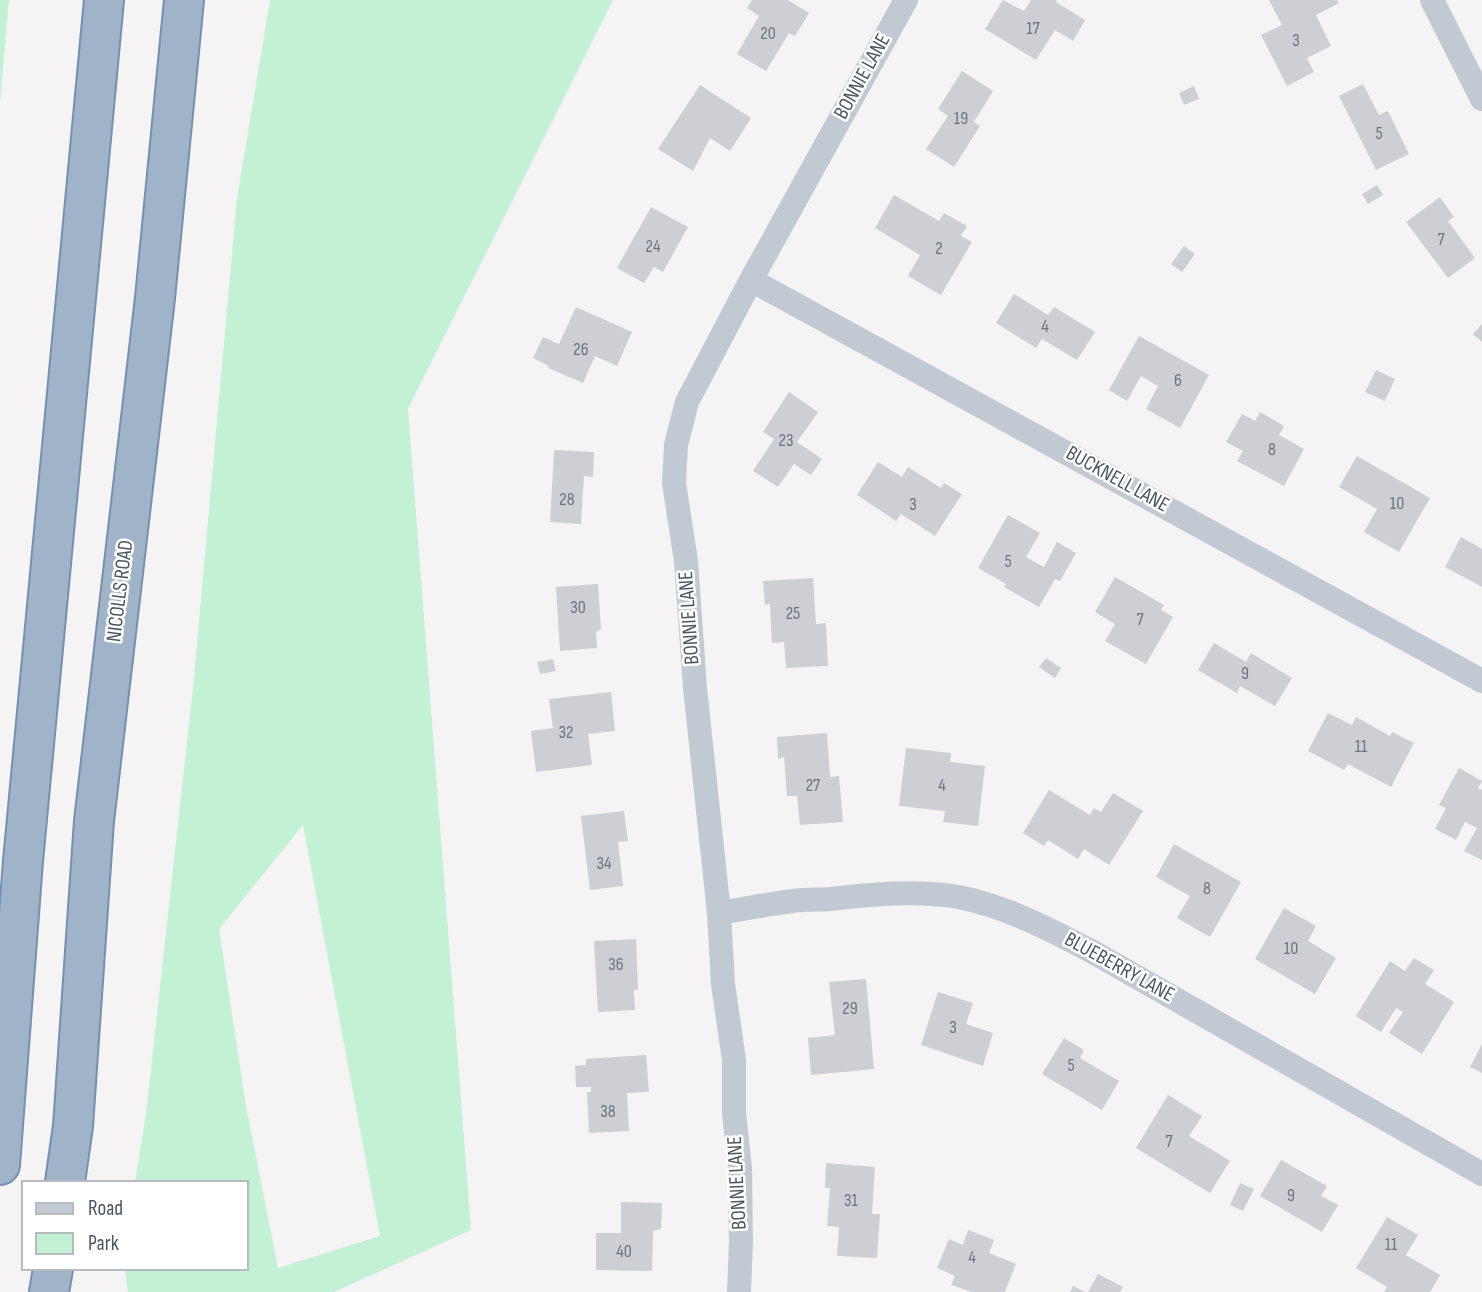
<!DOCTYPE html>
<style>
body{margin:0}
#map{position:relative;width:1482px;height:1292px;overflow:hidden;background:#f5f3f3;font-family:"Sofia Sans Condensed",sans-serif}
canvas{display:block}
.legend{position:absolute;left:21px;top:1180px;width:228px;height:91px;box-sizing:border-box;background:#fff;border:2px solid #b7bbc0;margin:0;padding:9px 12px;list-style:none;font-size:21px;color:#4a5661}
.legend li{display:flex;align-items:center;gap:14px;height:35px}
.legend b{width:35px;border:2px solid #b7bbc0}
</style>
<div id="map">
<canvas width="1482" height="1292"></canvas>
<ul class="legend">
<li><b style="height:9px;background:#c1cad2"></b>Road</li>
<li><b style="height:19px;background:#c3f1d5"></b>Park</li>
</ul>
</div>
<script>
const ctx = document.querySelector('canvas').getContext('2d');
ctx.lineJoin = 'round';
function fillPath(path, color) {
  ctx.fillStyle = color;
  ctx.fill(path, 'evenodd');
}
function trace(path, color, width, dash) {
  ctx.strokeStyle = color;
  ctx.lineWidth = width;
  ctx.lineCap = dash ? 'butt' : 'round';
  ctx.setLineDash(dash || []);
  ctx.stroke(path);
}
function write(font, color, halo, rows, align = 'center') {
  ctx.font = font + ' "Sofia Sans Condensed",sans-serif';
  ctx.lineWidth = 5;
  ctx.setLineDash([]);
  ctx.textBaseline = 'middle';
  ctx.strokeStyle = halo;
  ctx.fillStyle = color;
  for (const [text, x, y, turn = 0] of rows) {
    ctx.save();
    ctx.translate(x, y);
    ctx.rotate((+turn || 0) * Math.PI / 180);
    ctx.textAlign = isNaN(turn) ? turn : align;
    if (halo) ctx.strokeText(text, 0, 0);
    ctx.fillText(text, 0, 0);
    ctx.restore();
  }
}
const green = new Path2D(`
 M 0,0 L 9,0 L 0,103 Z
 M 270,0 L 613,0 L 408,409 L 471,1230 L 334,1292 L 128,1292 L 125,1269 L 247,1269 L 247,1182 L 135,1182 L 146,1114 L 193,688 L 237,198 ZM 303,825 L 380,1236 L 278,1268 L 246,1106 L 219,929 Z`);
const building = new Path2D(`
 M 752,0 L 788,0 L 809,13 L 795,36 L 789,33 L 766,71 L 737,54 L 759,16 L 747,8 Z
 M 1003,0 L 1024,11 L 1031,0 L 1057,0 L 1056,2 L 1085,20 L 1073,41 L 1055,30 L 1036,60 L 985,29 Z
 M 1269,0 L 1337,0 L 1339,3 L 1316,15 L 1331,46 L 1307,58 L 1314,72 L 1287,86 L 1261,35 L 1282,25 Z
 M 962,71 L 993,91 L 974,122 L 980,126 L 954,167 L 926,149 L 948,116 L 938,109 Z
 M 1363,84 L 1379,115 L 1388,111 L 1409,154 L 1376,170 L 1339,96 Z
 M 700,85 L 751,118 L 730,151 L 710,138 L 693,171 L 658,149 Z
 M 1194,86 L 1199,99 L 1184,105 L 1179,93 Z
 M 1377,185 L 1383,195 L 1368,204 L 1362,194 Z
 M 894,195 L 939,221 L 944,213 L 967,226 L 961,236 L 972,242 L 941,295 L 908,276 L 920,255 L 875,228 Z
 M 1440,197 L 1454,217 L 1448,221 L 1475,258 L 1448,278 L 1406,222 Z
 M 651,207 L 688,227 L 663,272 L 654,267 L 644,283 L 617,268 Z
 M 1184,246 L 1195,254 L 1182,272 L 1171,264 Z
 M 1014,294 L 1048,315 L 1054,307 L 1095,332 L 1077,360 L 1042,339 L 1036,348 L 996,323 Z
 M 576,307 L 632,332 L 617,366 L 595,356 L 583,383 L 548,368 L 549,366 L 533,358 L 543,337 L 559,344 Z
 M 1482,324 L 1482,342 L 1473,334 Z
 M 1139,336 L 1209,375 L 1180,428 L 1146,409 L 1158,386 L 1141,376 L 1127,401 L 1109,390 Z
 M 1376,370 L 1395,379 L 1385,401 L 1365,392 Z
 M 789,392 L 818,412 L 797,442 L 822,459 L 811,475 L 794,464 L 778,487 L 753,471 L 774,439 L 763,432 Z
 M 1260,412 L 1284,426 L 1279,435 L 1304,449 L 1284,486 L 1237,461 L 1243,451 L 1226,442 L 1242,414 L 1255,421 Z
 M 554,450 L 594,452 L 593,477 L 584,476 L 581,524 L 550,522 Z
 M 1357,456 L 1430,498 L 1399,552 L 1364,532 L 1377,509 L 1339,487 Z
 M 878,462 L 902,477 L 908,467 L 941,488 L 944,483 L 962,494 L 935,536 L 901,514 L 896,521 L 857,495 Z
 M 1008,515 L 1040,533 L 1026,557 L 1044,567 L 1057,542 L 1076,553 L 1060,581 L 1055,579 L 1039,607 L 1004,587 L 1006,584 L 978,568 Z
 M 1461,537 L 1482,549 L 1482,587 L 1445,567 Z
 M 1115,577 L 1164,605 L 1161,610 L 1173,617 L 1146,664 L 1105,641 L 1115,624 L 1095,612 Z
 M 813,578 L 816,624 L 826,623 L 828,666 L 786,668 L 784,642 L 772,643 L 770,604 L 765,605 L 763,581 Z
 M 598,584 L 601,629 L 596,632 L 597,648 L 560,651 L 556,587 Z
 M 1214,643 L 1246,662 L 1251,653 L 1292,678 L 1275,706 L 1240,686 L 1237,693 L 1198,670 Z
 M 1046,658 L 1061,668 L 1055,678 L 1039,667 Z
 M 553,659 L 556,671 L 540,674 L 537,662 Z
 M 611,692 L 615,731 L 588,734 L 592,765 L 536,772 L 531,731 L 553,728 L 549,699 Z
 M 1328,713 L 1352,725 L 1356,717 L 1390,736 L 1392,732 L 1414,743 L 1391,787 L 1348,764 L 1344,770 L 1308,751 Z
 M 827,733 L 830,777 L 839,776 L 843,822 L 800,825 L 797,796 L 787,796 L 784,757 L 778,759 L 777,737 Z
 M 906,748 L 951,753 L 950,762 L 985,766 L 978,826 L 943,822 L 945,811 L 899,806 Z
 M 1459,768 L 1482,781 L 1478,788 L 1482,790 L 1482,860 L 1464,851 L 1477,828 L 1465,822 L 1456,840 L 1435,829 L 1446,808 L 1439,805 Z
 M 1049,790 L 1090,815 L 1094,808 L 1101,812 L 1113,793 L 1143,811 L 1109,865 L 1084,849 L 1078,859 L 1048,840 L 1044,846 L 1023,833 Z
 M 624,811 L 628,841 L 618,842 L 623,886 L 590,890 L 581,816 Z
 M 1174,844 L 1241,882 L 1210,937 L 1177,918 L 1190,896 L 1156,877 Z
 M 1284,908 L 1316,926 L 1308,941 L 1336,958 L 1315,994 L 1255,959 Z
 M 636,939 L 638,990 L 634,990 L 635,1010 L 598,1012 L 594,941 Z
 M 1414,958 L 1434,970 L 1425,984 L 1454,1002 L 1422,1054 L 1389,1033 L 1403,1012 L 1396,1008 L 1381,1032 L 1356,1016 L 1390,961 L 1405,971 Z
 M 866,979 L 874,1069 L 811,1075 L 808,1038 L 835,1035 L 829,982 Z
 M 938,992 L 973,1003 L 966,1024 L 993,1033 L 983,1066 L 921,1045 Z
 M 1064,1038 L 1084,1050 L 1080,1058 L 1119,1081 L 1102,1110 L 1042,1074 Z
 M 1482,1044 L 1482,1073 L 1470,1067 Z
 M 646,1055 L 649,1092 L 627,1093 L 629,1131 L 589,1133 L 587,1092 L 591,1092 L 591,1087 L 576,1087 L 575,1066 L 586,1065 L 586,1059 Z
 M 1168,1095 L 1202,1116 L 1189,1136 L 1230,1161 L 1210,1193 L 1136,1148 Z
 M 1281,1160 L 1327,1186 L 1321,1196 L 1338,1205 L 1322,1232 L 1260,1196 Z
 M 826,1163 L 875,1167 L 872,1214 L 880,1214 L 877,1258 L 837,1256 L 839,1227 L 827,1226 L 830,1188 L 825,1188 Z
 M 1240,1183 L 1254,1189 L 1243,1211 L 1230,1205 Z
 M 621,1202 L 662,1203 L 661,1229 L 653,1231 L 652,1271 L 596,1270 L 596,1233 L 621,1233 Z
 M 1387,1217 L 1418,1235 L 1406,1255 L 1440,1275 L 1430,1292 L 1384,1292 L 1387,1287 L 1356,1268 Z
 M 968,1230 L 994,1240 L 989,1253 L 1016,1264 L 1005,1292 L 972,1292 L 951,1285 L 955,1276 L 937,1268 L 949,1239 L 963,1245 Z
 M 1098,1274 L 1123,1287 L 1120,1292 L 1088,1292 Z
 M 1073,1286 L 1085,1292 L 1070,1292 Z`);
const minor = new Path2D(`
 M 1432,0 L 1482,99
 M 751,280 L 1482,681
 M 719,913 C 744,909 768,904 793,901 C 806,899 818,900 831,899 C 873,894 916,890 959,897 C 1005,906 1051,930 1093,952 L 1482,1174
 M 739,1292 L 741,1242 L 740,1168 L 734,1113 L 734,1060 L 723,984 L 719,913 L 695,688 L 686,561 L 674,483 L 676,445 L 687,402 L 751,280 L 906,0`);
const trunk = new Path2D(`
 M 0,1165 L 23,861 L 104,0
 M 65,1182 L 73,1126 L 94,821 L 155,298 L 184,0
 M 49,1292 L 53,1269`);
const numberNames = [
 ["17",1033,29],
 ["20",768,34],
 ["3",1296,41],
 ["19",961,119],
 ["5",1379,134],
 ["7",1441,240],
 ["24",653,247],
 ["2",939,249],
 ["4",1045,327],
 ["26",581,350],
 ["6",1178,381],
 ["23",786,441],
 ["8",1272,450],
 ["28",567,500],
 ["10",1397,504],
 ["3",913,505],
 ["5",1008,562],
 ["30",578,608],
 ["25",793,614],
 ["7",1140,620],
 ["9",1245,674],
 ["32",566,733],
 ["11",1361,747],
 ["27",813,786],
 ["4",942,786],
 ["34",604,864],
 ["8",1207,889],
 ["10",1291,949],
 ["36",616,965],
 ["29",850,1009],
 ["3",953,1028],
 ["5",1071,1066],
 ["38",608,1112],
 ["7",1169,1142],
 ["9",1291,1196],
 ["31",851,1201],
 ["11",1391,1245],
 ["40",624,1252],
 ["4",972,1258]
];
const streetNames = [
 ["BONNIE LANE",863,77,-61],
 ["BUCKNELL LANE",1117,480,29],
 ["NICOLLS ROAD",121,591,-83],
 ["BONNIE LANE",690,618,-94],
 ["BLUEBERRY LANE",1119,968,29],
 ["BONNIE LANE",738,1183,-93]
];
fillPath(green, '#c3f1d5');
fillPath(building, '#cdcfd5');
trace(trunk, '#7690ad', 42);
trace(minor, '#c1cad2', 24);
trace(trunk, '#9fb4c9', 38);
write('18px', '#6b747e', null, numberNames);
write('21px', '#4a5661', '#fff', streetNames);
</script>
